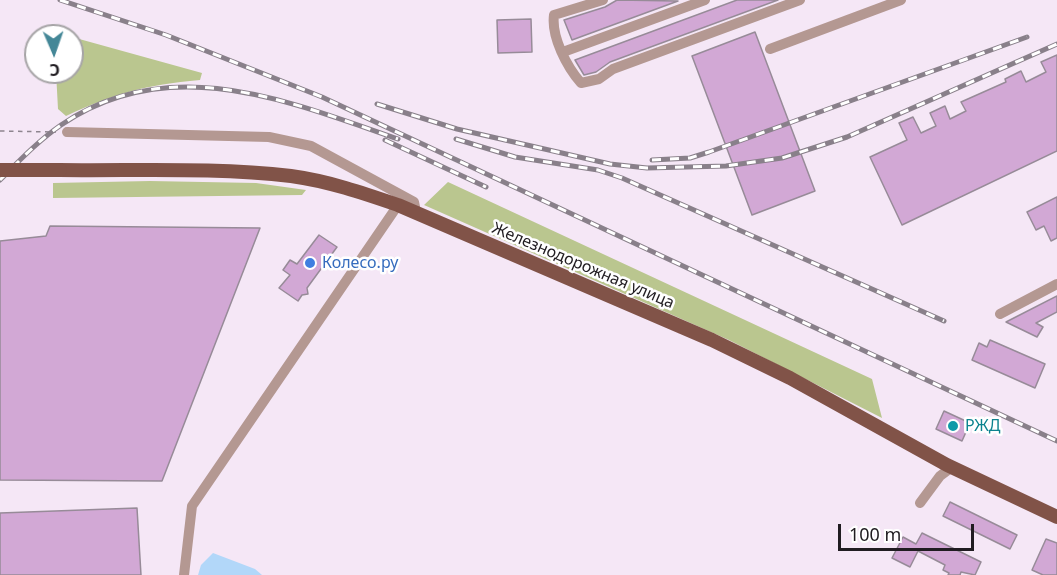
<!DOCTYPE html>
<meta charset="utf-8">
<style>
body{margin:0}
#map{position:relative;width:1057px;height:575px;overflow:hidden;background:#f5e7f6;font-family:"Noto Sans",sans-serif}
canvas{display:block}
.north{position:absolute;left:24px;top:24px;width:60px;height:60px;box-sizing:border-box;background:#fff;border:2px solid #a6a4a6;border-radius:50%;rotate:178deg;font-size:16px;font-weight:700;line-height:24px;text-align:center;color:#201c21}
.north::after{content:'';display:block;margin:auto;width:21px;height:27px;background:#448797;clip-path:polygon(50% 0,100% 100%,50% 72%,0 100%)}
.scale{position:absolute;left:838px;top:524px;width:136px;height:27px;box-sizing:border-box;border:3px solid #201c21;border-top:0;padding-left:8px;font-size:18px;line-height:21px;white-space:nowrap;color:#201c21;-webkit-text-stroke:4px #fff;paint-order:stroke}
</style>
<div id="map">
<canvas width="1057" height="575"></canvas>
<div class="north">С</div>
<div class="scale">100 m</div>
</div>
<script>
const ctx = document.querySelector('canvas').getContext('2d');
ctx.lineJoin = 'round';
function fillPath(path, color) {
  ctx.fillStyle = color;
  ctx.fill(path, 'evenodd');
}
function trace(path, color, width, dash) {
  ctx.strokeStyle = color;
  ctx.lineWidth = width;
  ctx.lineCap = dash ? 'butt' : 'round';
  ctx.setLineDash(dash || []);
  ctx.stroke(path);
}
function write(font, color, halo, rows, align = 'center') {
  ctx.font = font + ' "Noto Sans",sans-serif';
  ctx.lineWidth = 5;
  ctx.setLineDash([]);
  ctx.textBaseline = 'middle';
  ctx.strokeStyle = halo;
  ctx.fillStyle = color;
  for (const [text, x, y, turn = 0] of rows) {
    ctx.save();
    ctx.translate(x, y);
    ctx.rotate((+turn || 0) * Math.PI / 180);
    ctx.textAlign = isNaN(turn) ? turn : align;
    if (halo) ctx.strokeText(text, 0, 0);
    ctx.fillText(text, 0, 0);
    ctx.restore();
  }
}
const green = new Path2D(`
 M 72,37 L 202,73 L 200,80 C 145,85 116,93 66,116 L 58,109 L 56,72 L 72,72 Z
 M 150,181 L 256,183 L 306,190 L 302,195 L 53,198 L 53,183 Z
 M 448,182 L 872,379 L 882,418 L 729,340 L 424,205 Z`);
const water = new Path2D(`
 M 213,553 L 255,569 L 262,575 L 198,575 L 201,565 Z`);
const building = new Path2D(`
 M 617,0 L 678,1 L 572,40 L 564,20 L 605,7 Z
 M 737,0 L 778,0 L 610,62 L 596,72 L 584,75 L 575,60 Z
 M 531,19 L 532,52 L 498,53 L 497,20 Z
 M 755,32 L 815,191 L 752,215 L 692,56 Z
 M 1057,55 L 1057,151 L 902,225 L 870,157 L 907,140 L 899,123 L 913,117 L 921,133 L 936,126 L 930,113 L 945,106 L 950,119 L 966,111 L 961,102 L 1006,82 L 1005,79 L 1021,71 L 1026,82 L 1046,72 L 1041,62 Z
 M 1057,197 L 1057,238 L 1051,241 L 1044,226 L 1036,230 L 1027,212 Z
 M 50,226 L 260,228 L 162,481 L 0,480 L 0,241 L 46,236 Z
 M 319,235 L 337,247 L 307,288 L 308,294 L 302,295 L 298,301 L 279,288 L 290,275 L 283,270 L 290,260 L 297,264 Z
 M 1057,296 L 1057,312 L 1036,323 L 1043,327 L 1037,337 L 1006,322 Z
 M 990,340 L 1045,364 L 1035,388 L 972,360 L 979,343 L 987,347 Z
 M 944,411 L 970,423 L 962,441 L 936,429 Z
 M 950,502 L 1017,535 L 1010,549 L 943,516 Z
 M 137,508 L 141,575 L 0,575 L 0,513 Z
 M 922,533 L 981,562 L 975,575 L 961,572 L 960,575 L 948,575 L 949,573 L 943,570 L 945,565 L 918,551 L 910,567 L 892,558 L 903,537 L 916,544 Z
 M 1046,539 L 1057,543 L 1057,575 L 1043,575 L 1032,570 Z`);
const path = new Path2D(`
 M 0,131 L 56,132`);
const minor = new Path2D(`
 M 603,0 L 554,15 C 551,37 567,67 581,83 L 599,79 L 613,69 L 800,0
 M 770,49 L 901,0
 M 563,52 L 705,0
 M 67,132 L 269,137 L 311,146 L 414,202 L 416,212
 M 1000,314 L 1057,284
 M 920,503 L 940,476 L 952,467
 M 184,575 L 192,506 L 398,205`);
const major = new Path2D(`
 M 60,170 C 136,171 215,167 291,176 C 328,181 363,193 398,205 L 712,340 L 790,378 L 947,465 L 1057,517`);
const rail = new Path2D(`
 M 60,0 L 166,35 L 322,97 L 1057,441
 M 377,104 L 457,129 L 610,164 L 647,168 L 726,166 L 782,158 L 847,137 L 1057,44
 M 456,139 L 515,157 L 598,170 L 622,178 L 944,321
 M 385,140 L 486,187
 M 652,160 L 690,158 L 709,152 L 1027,37
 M 0,180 C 19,161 38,141 61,125 C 169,51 288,101 398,139`);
const majorBridge = new Path2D(`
 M 0,170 L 60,170`);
const markers = [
 [310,263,6,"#3f7fe0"],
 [953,426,6,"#0f9aa8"]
];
const shopNames = [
 ["Колесо.ру",322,263]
];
const streetNames = [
 ["Железнодорожная улица",583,266,23]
];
const cultureNames = [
 ["РЖД",965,426]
];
fillPath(green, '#bac68f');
fillPath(water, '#b2d7f9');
fillPath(building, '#d2a8d5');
trace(building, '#978b98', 1.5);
trace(path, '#8e858f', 1.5, [4.5, 4.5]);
trace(minor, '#b49892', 10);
trace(major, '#815348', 14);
trace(rail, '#89808a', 5);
trace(rail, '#fff', 3, [9]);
trace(majorBridge, '#815348', 14);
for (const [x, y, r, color] of markers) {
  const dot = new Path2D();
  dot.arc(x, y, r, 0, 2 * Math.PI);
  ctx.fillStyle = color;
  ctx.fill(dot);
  trace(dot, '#fff', 2);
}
write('16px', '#366cbe', '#fff', shopNames, 'left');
write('16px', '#201c21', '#fff', streetNames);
write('16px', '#0d838f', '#fff', cultureNames, 'left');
</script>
